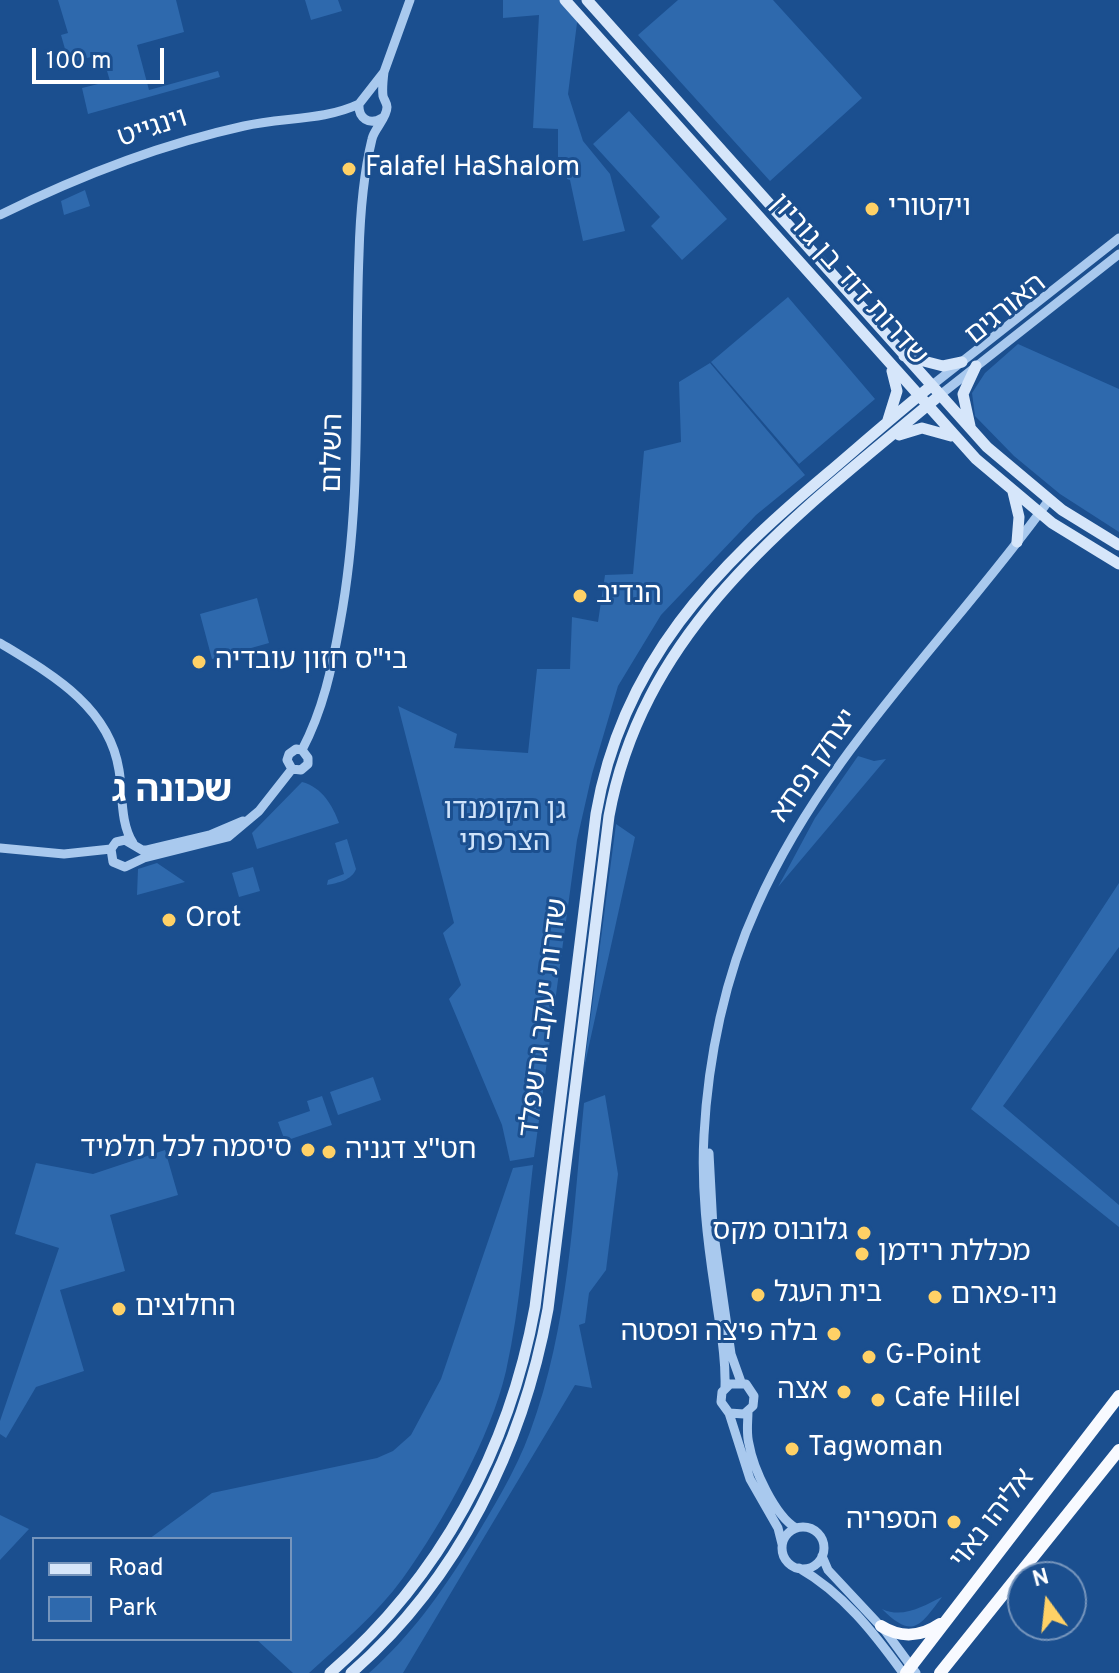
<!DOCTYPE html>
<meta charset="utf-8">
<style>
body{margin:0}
#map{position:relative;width:1119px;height:1673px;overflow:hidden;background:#1b4f8f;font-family:Overpass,sans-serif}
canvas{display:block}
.legend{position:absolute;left:32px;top:1537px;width:260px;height:104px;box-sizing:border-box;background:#1b4f8f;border:2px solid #7695bc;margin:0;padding:10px 14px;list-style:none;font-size:24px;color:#fff}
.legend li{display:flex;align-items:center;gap:16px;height:40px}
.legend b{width:40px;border:2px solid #7695bc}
.north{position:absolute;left:1007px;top:1561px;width:80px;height:80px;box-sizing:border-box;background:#1b4f8f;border:2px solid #7695bc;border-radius:50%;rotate:345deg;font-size:22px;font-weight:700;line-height:32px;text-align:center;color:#fff}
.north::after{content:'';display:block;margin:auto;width:28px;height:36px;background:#ffd166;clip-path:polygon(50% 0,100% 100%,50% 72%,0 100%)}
.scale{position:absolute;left:32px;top:48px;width:132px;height:36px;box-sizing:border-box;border:4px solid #fff;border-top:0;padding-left:10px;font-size:24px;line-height:28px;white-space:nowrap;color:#fff;-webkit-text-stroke:6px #1b4f8f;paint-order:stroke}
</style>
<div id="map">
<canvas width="1119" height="1673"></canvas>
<ul class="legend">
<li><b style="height:10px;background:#d6e6fa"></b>Road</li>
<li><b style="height:22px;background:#2e69ad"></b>Park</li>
</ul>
<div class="north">N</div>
<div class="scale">100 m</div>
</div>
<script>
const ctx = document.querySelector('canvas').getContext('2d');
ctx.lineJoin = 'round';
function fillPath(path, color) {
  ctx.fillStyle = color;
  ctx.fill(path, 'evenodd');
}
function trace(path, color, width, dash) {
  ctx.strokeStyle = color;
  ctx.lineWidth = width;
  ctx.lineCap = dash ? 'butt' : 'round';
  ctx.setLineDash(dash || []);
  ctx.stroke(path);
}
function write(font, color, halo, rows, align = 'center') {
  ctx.font = font + ' Overpass,"Noto Sans Hebrew",sans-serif';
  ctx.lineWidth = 6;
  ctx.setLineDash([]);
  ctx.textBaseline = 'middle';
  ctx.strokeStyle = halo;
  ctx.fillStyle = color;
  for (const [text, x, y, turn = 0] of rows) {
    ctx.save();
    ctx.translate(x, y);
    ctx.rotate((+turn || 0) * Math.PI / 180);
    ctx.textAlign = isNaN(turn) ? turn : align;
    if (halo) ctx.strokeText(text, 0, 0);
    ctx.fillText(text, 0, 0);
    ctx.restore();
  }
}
const green = new Path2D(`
 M 58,0 L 176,0 L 184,32 L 137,45 L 149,90 L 218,71 L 220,77 L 88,114 L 82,88 L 110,81 L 102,54 L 69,63 L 61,35 L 68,33 Z
 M 305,0 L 338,0 L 342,11 L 311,20 Z
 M 503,0 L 565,0 L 578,15 L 568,94 L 583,141 L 610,174 L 625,231 L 583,241 L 570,180 L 567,179 L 566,157 L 558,157 L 558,129 L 533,128 L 539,15 L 503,18 Z
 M 678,0 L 773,0 L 862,98 L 770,181 L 638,35 Z
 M 629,111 L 727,219 L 682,260 L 651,226 L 660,217 L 593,144 Z
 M 85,190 L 90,206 L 64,215 L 61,201 Z
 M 788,297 L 875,399 L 799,464 L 711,362 Z
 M 1018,344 L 1119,389 L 1119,532 L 1060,494 L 1014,456 L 975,416 L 972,393 L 985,373 Z
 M 710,363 L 805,475 L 756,515 L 661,615 L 618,686 L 592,774 L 577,840 L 534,1157 L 510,1161 L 502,1125 L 449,999 L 461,985 L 443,933 L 454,923 L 398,706 L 457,734 L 454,748 L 528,753 L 537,669 L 570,669 L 572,617 L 598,622 L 605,575 L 633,574 L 644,451 L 681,442 L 679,382 Z
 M 257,598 L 269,643 L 212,659 L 200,614 Z
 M 858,756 L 874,761 L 886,759 L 778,887 L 815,818 Z
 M 302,782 C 322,787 333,806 339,823 L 257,849 L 252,833 Z
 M 616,824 L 635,837 L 584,1068 Z
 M 347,839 L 356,869 C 352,880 338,883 327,885 L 328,880 L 344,874 L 335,843 Z
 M 157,863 L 185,882 L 137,895 L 138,869 Z
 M 253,867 L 260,891 L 239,897 L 232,873 Z
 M 1119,883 L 1119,947 L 1003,1106 L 1119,1205 L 1119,1227 L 971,1109 Z
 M 373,1077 L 381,1100 L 338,1115 L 330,1092 Z
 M 605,1095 L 618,1174 L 606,1270 L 589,1293 L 585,1323 L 579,1325 L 592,1388 L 575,1385 L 403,1673 L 369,1673 C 410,1637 442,1592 471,1545 C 492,1509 516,1471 530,1432 C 569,1327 573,1213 584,1103 Z
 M 322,1096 L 332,1125 L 285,1141 L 278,1122 L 310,1111 L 307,1101 Z
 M 165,1150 L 178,1195 L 110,1215 L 125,1271 L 60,1290 L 84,1371 L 36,1387 L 6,1438 L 0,1434 L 0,1421 L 59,1248 L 15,1234 L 36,1163 L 93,1174 Z
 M 533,1165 C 525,1233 521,1304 506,1371 C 491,1437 443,1522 403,1578 C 377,1614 342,1643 309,1673 L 293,1673 L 256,1639 L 290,1639 L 290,1539 L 149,1539 L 212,1493 L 377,1458 L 393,1451 L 411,1435 L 441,1379 L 513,1168 Z
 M 0,1515 L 29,1529 L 0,1560 Z
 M 942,1597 C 920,1626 913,1640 882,1609 C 903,1619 923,1606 942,1597 Z`);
const tertiary = new Path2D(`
 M 382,118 C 369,126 358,118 359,104 L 384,72 L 410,0
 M 0,215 C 75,178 162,144 244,126 C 282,117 323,121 359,104
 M 931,386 L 1119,238
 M 940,395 L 1119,254
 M 0,643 C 51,674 109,706 119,770 C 123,794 120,823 133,843
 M 302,750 C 323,710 332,668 340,623 C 363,499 354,379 359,254 C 360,217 363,176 372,139 C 374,129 387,118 387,107 C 387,103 384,100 383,96 C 382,88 383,80 384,72
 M 292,769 L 301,770 L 308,764 L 308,758 L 302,750
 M 292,769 L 287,760 L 289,754 L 296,749 L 302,750
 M 0,848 L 64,854 L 111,849
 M 111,849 L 113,862 L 125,867 L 144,858 L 228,837 L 259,811 L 292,769
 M 111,849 L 116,842 L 125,840 L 142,850 L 147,850 L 210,835 L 243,821
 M 709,1153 L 713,1228 L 731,1354 L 741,1382
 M 725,1387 C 726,1355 719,1323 715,1291 C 707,1239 701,1187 704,1135 C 708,1058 725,976 757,906 C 825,752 952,635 1049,500
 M 748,1411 C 748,1422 746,1433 749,1444 C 753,1468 775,1516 796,1528
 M 729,1413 L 744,1414 L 753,1406 L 754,1396 L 746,1384 L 730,1384 L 722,1392 L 721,1402 L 729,1413 L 750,1479 L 778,1528 L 782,1544
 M782 1548a21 21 0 1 1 42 0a21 21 0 1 1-42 0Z
 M 822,1556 L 828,1570 L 886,1632 L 916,1673
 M 799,1568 C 843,1593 874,1633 903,1673`);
const secondary = new Path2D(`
 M 565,0 L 976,459 L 1052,523 L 1119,564
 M 587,0 L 987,447 L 1062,510 L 1119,545
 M 904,356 L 943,366 L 962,362
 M 888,420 L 897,391 L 892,371
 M 970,426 L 963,394 L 976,366
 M 899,435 L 922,428 L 951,436
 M 1013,492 L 1019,517 L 1017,542
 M 330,1673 C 440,1578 509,1450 535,1307 L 596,814 C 622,662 715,568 828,473 C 862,444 896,414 931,386
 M 351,1673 C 458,1580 523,1447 548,1309 L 609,816 C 644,624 799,513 940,395`);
const trunk = new Path2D(`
 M 881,1626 C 900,1638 921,1637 940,1624
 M 906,1673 L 1119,1396
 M 940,1673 L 1119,1450`);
const markers = [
 [349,169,8,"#ffd166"],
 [872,209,8,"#ffd166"],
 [580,596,8,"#ffd166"],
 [199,662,8,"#ffd166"],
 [169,920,8,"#ffd166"],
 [308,1150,8,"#ffd166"],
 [329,1152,8,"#ffd166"],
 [864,1233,8,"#ffd166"],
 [862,1254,8,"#ffd166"],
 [758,1295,8,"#ffd166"],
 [935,1297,8,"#ffd166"],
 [119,1309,8,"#ffd166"],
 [834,1334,8,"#ffd166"],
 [869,1357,8,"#ffd166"],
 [844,1392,8,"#ffd166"],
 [878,1400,8,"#ffd166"],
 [792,1449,8,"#ffd166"],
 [954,1522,8,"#ffd166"]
];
const streetNames = [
 ["וינגייט",153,130,-18],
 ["שדרות דוד בן גוריון",847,281,48],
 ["האורגים",1007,311,-39],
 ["השלום",335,453,-89],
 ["יצחק נפחא",816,767,-55],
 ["שדרות יעקב גרשפלד",546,1018,-83],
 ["אליהו נאוי",994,1520,-52]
];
const poiNames = [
 ["Falafel HaShalom",365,169],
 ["ויקטורי",888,209],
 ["הנדיב",596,596],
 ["בי\"ס חזון עובדיה",215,662],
 ["Orot",185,920],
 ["סיסמה לכל תלמיד",292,1150,"right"],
 ["חט''צ דגניה",345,1152],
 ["גלובוס מקס",848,1233,"right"],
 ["מכללת רידמן",878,1254],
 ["בית העגל",774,1295],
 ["ניו-פארם",951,1297],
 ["החלוצים",135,1309],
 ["בלה פיצה ופסטה",818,1334,"right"],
 ["G-Point",885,1357],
 ["אצה",828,1392,"right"],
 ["Cafe Hillel",894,1400],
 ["Tagwoman",808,1449],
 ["הספריה",938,1522,"right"]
];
const parkNames = [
 ["גן הקומנדו",505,812],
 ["הצרפתי",505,844]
];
const districtNames = [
 ["שכונה ג",172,794]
];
fillPath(green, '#2e69ad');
trace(tertiary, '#a9c9ee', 9);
trace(secondary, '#d6e6fa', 11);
trace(trunk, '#f8faff', 12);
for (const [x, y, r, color] of markers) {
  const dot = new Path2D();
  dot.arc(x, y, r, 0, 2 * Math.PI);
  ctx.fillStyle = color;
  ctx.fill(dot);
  trace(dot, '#1b4f8f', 3);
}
write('28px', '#fff', '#1b4f8f', streetNames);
write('28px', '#fff', '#1b4f8f', poiNames, 'left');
write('28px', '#cfe3fa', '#1b4f8f', parkNames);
write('bold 36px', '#fff', '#1b4f8f', districtNames);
</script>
